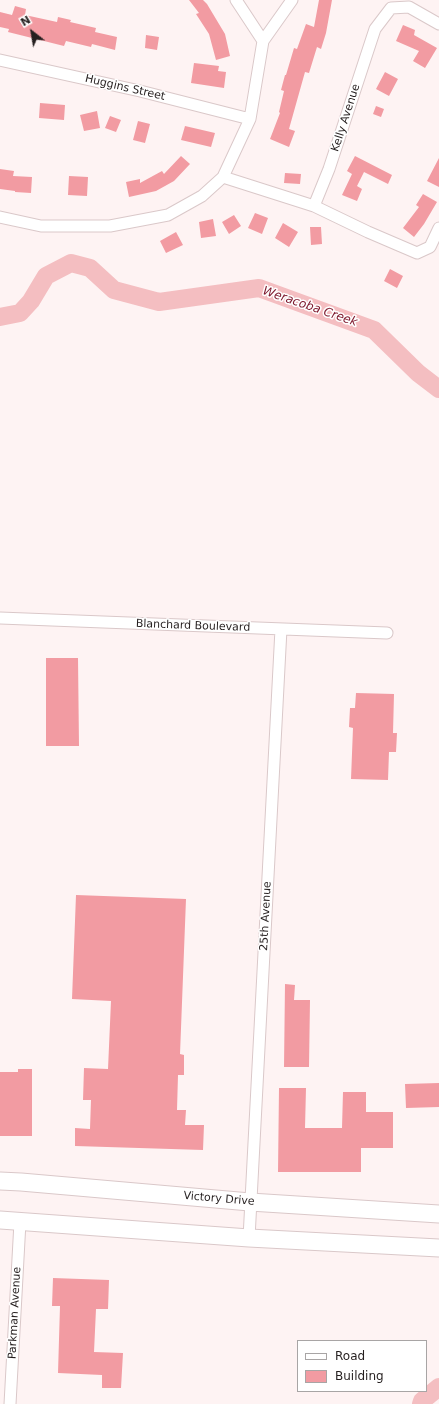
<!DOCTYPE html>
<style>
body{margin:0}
#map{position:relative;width:439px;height:1404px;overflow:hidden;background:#fef3f3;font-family:"DejaVu Sans",sans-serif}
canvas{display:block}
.legend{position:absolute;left:297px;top:1340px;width:130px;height:52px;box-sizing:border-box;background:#fff;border:1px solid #a8a5a5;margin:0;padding:5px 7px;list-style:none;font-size:12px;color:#251f1f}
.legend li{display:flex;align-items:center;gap:8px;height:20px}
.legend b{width:20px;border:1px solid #a8a5a5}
.north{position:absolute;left:12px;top:12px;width:40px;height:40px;-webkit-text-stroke:3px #fff;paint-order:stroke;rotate:329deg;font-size:11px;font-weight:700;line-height:16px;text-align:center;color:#251f1f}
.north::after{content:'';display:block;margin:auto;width:14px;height:18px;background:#251f1f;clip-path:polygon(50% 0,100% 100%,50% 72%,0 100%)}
</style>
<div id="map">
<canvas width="439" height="1404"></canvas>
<ul class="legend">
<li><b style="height:5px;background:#fff"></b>Road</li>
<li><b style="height:11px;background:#f29ba2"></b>Building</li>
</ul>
<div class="north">N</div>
</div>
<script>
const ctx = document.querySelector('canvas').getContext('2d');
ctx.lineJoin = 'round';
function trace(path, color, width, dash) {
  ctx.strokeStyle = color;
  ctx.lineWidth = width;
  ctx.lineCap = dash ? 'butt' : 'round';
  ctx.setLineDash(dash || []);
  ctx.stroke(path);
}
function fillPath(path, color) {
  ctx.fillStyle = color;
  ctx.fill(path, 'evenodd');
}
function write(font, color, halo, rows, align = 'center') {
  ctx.font = font + ' "DejaVu Sans",sans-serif';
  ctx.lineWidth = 3;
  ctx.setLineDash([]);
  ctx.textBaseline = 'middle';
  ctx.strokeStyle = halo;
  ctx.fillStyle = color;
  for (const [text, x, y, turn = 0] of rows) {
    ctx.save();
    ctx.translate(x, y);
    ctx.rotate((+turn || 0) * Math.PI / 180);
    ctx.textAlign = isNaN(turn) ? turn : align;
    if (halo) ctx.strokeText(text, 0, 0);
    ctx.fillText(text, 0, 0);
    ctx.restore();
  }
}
const river = new Path2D(`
 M 0,317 L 20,313 L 31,301 L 46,276 L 71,263 L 90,268 L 114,290 L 159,302 L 259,288 L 374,330 L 418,373 L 439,389
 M 421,1404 L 422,1401 L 439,1387`);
const building = new Path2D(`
 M 189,0 L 203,0 L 207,4 L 225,34 L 230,56 L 216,60 L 209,34 L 196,14 L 199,13 Z
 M 319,0 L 332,0 L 326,33 L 321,49 L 317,47 L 309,73 L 305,72 L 289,129 L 295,131 L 289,147 L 270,139 L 280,113 L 279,112 L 284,91 L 281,90 L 285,75 L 286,75 L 294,48 L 297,49 L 306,24 L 314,27 Z
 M 15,6 L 26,9 L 25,15 L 57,22 L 58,17 L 71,20 L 70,22 L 96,28 L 95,32 L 117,37 L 115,50 L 92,44 L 91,47 L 66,41 L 64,46 L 8,32 L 9,29 L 0,27 L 0,12 L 12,15 Z
 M 403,25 L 415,30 L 414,35 L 437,48 L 425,68 L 413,61 L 419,51 L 396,41 Z
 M 146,35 L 159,37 L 157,50 L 145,48 Z
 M 194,63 L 219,66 L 218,71 L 226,72 L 224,88 L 191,83 Z
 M 385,72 L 398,79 L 389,96 L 376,89 Z
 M 40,103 L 65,105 L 64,120 L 39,118 Z
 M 376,106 L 384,109 L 381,117 L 373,114 Z
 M 97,111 L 100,128 L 84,131 L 80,115 Z
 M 110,116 L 121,120 L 116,132 L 105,128 Z
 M 138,121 L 150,124 L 145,143 L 133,140 Z
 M 185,126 L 215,133 L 211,147 L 181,140 Z
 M 181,156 L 190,164 L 174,181 L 156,191 L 129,197 L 126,182 L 140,179 L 140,183 L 162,171 L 164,174 Z
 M 355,156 L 392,175 L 388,184 L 364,172 L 357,186 L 362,189 L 357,201 L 342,195 L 352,174 L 347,171 Z
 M 439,158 L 439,187 L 427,181 Z
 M 0,169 L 14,171 L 13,176 L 32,177 L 31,193 L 15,192 L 15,191 L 0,189 Z
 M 285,173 L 301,174 L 300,184 L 284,183 Z
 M 69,176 L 88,177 L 87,196 L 68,195 Z
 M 423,194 L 437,202 L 424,224 L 414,237 L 403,228 L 419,207 L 416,205 Z
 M 255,213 L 268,218 L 262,234 L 248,228 Z
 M 234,215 L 241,226 L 229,234 L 222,222 Z
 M 213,219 L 216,236 L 201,238 L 199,222 Z
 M 283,223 L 298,232 L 289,247 L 275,238 Z
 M 310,227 L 321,227 L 322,244 L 311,245 Z
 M 176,232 L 183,245 L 166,253 L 160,241 Z
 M 390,269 L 403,276 L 397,288 L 384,281 Z
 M 46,658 L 78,658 L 79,746 L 46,746 Z
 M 356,693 L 394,694 L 393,733 L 397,733 L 396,752 L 389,752 L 388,780 L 351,779 L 353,728 L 349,727 L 350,708 L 355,708 Z
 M 76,895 L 186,899 L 180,1054 L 184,1055 L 184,1075 L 178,1075 L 177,1110 L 186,1110 L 185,1125 L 204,1125 L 203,1150 L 75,1146 L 75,1128 L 90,1129 L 91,1100 L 83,1100 L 84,1068 L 108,1069 L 111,1001 L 72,999 Z
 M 285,984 L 295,985 L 294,1000 L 310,1000 L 309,1067 L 284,1067 Z
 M 18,1069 L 32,1069 L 32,1136 L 0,1136 L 0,1072 L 18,1072 Z
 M 439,1083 L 439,1107 L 406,1108 L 405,1084 Z
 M 279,1088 L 306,1088 L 305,1128 L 342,1128 L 343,1092 L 366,1092 L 366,1112 L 393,1112 L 393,1148 L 361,1148 L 361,1172 L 278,1172 Z
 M 53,1278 L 109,1280 L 108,1309 L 96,1309 L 94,1352 L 123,1353 L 121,1388 L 102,1388 L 102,1375 L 58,1373 L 60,1306 L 52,1306 Z`);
const minor = new Path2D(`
 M 236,0 L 263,41
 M 0,60 L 140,91 L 250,119
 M 223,177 L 314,206 L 368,232 L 417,253 L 430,247 L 439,228
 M 314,206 L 329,169 L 375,29 L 391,8 L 409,7 L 439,24
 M 0,217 L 41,226 L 110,226 L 168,215 L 202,196 L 223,177 L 250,119 L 263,41 L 292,0
 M 0,618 L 387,633
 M 249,1238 L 281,629
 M 10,1404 L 20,1222`);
const highway = new Path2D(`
 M 0,1181 L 21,1182 L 250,1202 L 439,1214
 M 0,1220 L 249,1238 L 439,1248`);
const streetNames = [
 ["Huggins Street",125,88,13],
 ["Kelly Avenue",346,118,-72],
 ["Blanchard Boulevard",193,626,2],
 ["25th Avenue",266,916,-87],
 ["Victory Drive",219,1199,5],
 ["Parkman Avenue",15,1313,-87]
];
const waterNames = [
 ["Weracoba Creek",310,307,19]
];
trace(river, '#f4bec1', 18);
fillPath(building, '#f29ba2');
trace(minor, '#dac8c9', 13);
trace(highway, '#dac8c9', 19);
trace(minor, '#fff', 11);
trace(highway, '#fff', 17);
write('11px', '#251f1f', '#fff', streetNames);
write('italic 12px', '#7e192e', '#fff', waterNames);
</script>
